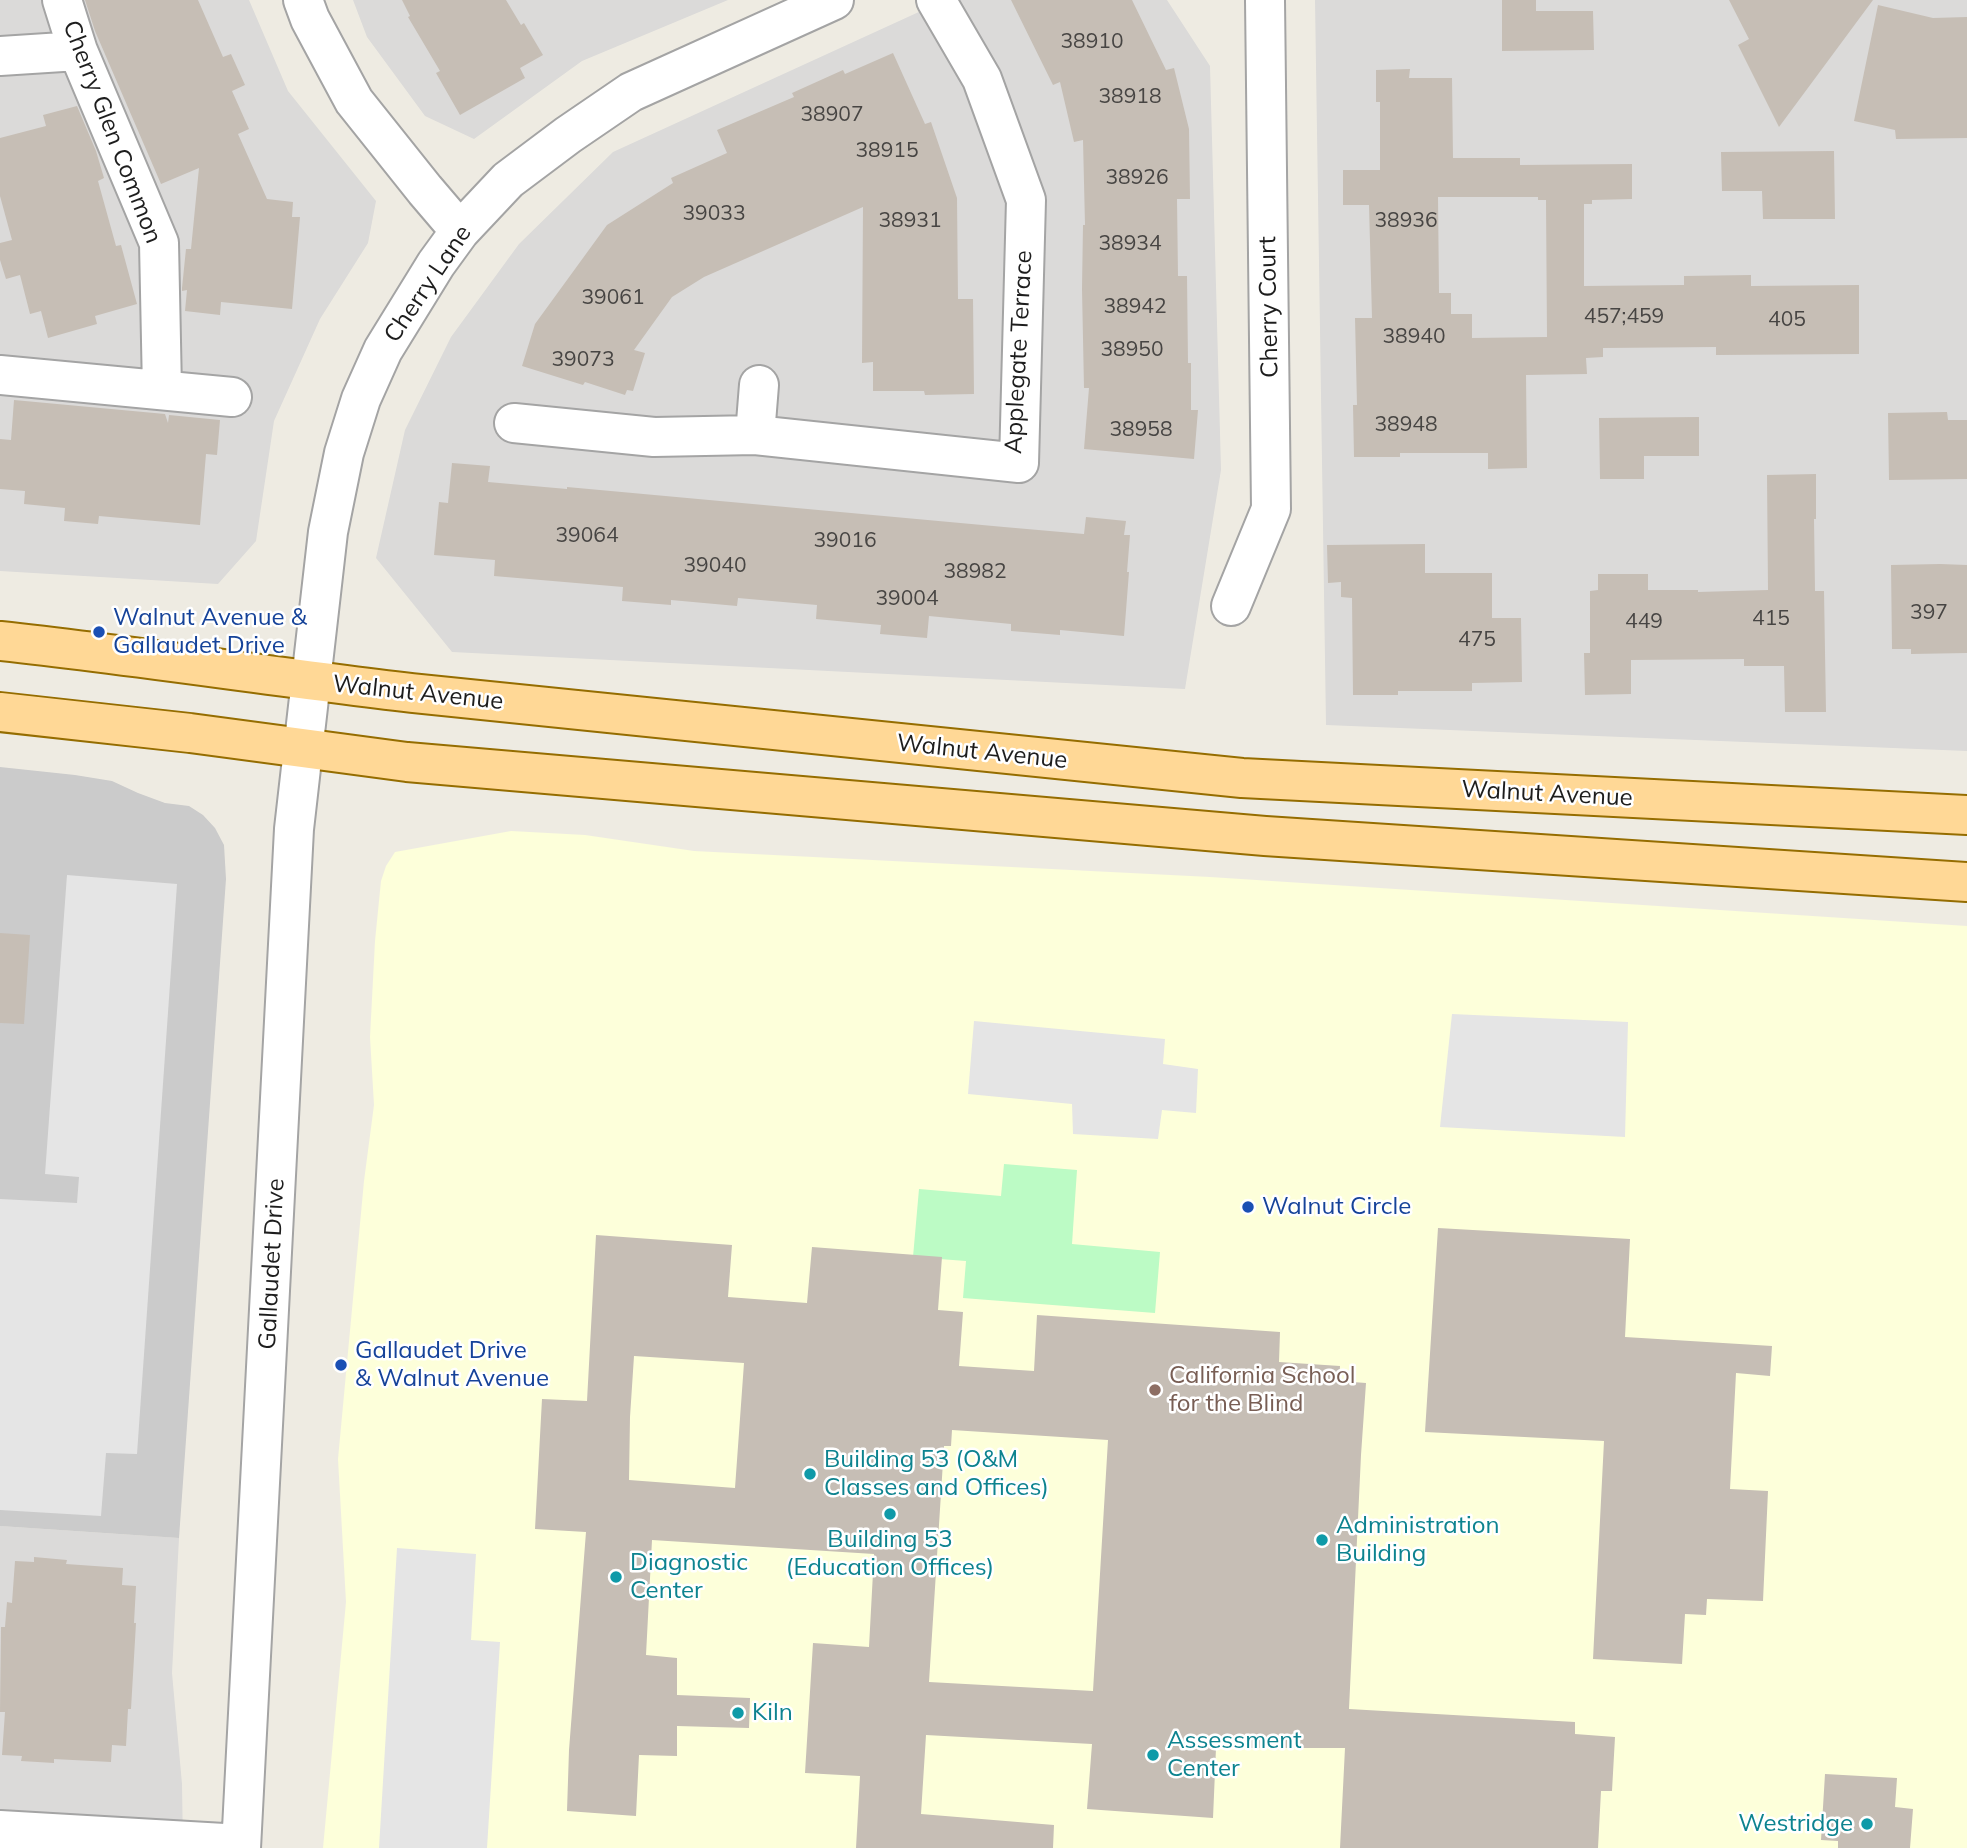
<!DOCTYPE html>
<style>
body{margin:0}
canvas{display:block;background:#eeebe2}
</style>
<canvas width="1967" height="1848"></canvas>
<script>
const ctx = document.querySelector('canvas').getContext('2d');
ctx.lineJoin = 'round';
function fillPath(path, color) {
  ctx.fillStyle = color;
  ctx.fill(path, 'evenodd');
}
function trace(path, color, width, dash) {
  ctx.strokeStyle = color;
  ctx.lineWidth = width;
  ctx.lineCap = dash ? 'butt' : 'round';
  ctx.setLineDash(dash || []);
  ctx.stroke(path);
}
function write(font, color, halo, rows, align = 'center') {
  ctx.font = font + ' Mulish,sans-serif';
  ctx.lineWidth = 5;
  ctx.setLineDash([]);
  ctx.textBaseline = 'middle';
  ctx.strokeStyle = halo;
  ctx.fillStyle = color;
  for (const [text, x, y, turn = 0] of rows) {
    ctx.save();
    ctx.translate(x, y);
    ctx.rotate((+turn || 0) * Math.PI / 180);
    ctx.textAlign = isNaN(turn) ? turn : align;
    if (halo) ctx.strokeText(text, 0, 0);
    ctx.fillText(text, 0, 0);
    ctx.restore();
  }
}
const residential = new Path2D(`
 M 0,0 L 249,0 L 288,91 L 376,201 L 368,243 L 320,319 L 274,421 L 256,541 L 218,584 L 0,571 Z
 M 353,0 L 728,0 L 582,61 L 474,139 L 425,116 L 367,37 Z
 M 945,0 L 1167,0 L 1210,66 L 1221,470 L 1185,689 L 452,652 L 376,558 L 405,430 L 451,337 L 519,244 L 613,152 Z
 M 1315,0 L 1967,0 L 1967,751 L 1326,725 Z
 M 0,1526 L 179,1538 L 172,1673 L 182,1784 L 183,1848 L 0,1848 Z`);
const education = new Path2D(`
 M 511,831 L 585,835 L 694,851 L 1210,877 L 1967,926 L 1967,1848 L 323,1848 L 346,1602 L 338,1459 L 364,1181 L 374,1105 L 370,1037 L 375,941 L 381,881 L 386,866 L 395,852 Z`);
const religious = new Path2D(`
 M 0,767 L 75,775 L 112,781 L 138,793 L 165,803 L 189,806 L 203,815 L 215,828 L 224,845 L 226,879 L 179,1538 L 0,1526 Z`);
const park = new Path2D(`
 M 1004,1164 L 1077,1170 L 1072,1244 L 1160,1252 L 1155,1313 L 963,1298 L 966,1261 L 913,1257 L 919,1189 L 1001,1196 Z`);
const parking = new Path2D(`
 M 67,875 L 177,884 L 137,1454 L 106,1453 L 101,1516 L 0,1510 L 0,1199 L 77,1203 L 79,1177 L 45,1174 Z
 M 1452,1014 L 1628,1022 L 1625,1137 L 1440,1127 Z
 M 974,1021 L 1165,1039 L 1163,1064 L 1198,1069 L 1196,1113 L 1162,1110 L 1158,1139 L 1073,1134 L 1072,1104 L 968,1094 Z
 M 397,1548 L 476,1554 L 471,1640 L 500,1642 L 487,1848 L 379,1848 Z`);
const building = new Path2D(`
 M 85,0 L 198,0 L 223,57 L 231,54 L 245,85 L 232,91 L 249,129 L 238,134 L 267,199 L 293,202 L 292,217 L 300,217 L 292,309 L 221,302 L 220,315 L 185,311 L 187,290 L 182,291 L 182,288 L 186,249 L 191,249 L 199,168 L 161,184 L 95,31 Z
 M 402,0 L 506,0 L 521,25 L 524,23 L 543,55 L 520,68 L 525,78 L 460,115 L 436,73 L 440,71 L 408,17 L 410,16 Z
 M 1011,0 L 1132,0 L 1166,70 L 1174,68 L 1189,129 L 1190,199 L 1177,199 L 1178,276 L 1187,276 L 1188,363 L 1191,363 L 1191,410 L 1198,410 L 1194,459 L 1084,449 L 1089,388 L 1084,388 L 1082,289 L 1083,225 L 1085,225 L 1083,140 L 1074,142 L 1060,82 L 1053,85 Z
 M 1502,0 L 1536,0 L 1536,11 L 1593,11 L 1594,50 L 1502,51 Z
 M 1729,0 L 1873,0 L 1779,127 L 1738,45 L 1749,39 Z
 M 1878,5 L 1933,18 L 1967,17 L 1967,138 L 1896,139 L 1895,130 L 1854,121 Z
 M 893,53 L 925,124 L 931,122 L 957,198 L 958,299 L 973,299 L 974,394 L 925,395 L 924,391 L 873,391 L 873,362 L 862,363 L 863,207 L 704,277 L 672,297 L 634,350 L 645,353 L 633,391 L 627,390 L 625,395 L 585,382 L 583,385 L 522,366 L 535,324 L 607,225 L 673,183 L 671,178 L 727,153 L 717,130 L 794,97 L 792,93 L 843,70 L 845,74 Z
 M 1410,69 L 1409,78 L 1452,78 L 1453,158 L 1520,158 L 1520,165 L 1632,164 L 1632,199 L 1592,200 L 1592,204 L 1584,204 L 1584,286 L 1684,285 L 1684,276 L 1751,275 L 1751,286 L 1859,285 L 1859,354 L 1716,355 L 1716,347 L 1603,348 L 1603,357 L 1586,358 L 1587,374 L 1526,375 L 1527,468 L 1488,469 L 1488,453 L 1400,453 L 1400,457 L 1354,457 L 1353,405 L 1357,405 L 1355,318 L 1372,318 L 1369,205 L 1343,205 L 1343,170 L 1380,170 L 1380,102 L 1376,102 L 1376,70 ZM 1438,197 L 1538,197 L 1538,200 L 1546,200 L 1547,337 L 1472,338 L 1472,314 L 1451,314 L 1451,293 L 1439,293 Z
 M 77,106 L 96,151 L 104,178 L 98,181 L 116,246 L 121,245 L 137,304 L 95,316 L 97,324 L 48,338 L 41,311 L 30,314 L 20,275 L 6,279 L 0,260 L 0,243 L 12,240 L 0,196 L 0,138 L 46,126 L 43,115 Z
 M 1834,151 L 1835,219 L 1763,219 L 1762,191 L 1722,191 L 1721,152 Z
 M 14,400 L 165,414 L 168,423 L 169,415 L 220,420 L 217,455 L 206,454 L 200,525 L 99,516 L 98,524 L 64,521 L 65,508 L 24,504 L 25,491 L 0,489 L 0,439 L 11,440 Z
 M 1947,412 L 1948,420 L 1967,420 L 1967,479 L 1889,480 L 1888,413 Z
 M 1699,417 L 1699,456 L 1644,456 L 1644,479 L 1600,479 L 1599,418 Z
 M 452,463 L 490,466 L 488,482 L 567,489 L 567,487 L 1004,527 L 1084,534 L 1086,517 L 1126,521 L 1124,535 L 1130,535 L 1127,572 L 1129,572 L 1124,636 L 1060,630 L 1060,635 L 1011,631 L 1011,624 L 929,616 L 927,638 L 880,634 L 881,625 L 816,619 L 817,605 L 738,598 L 737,606 L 671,600 L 671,605 L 622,601 L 623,587 L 494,576 L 495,560 L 434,555 L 439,502 L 448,503 Z
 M 1816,474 L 1816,519 L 1814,519 L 1815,591 L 1824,591 L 1826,712 L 1785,712 L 1784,666 L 1744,666 L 1744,659 L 1631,660 L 1631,694 L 1585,695 L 1584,653 L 1590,653 L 1590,591 L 1598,590 L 1598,574 L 1648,574 L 1648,590 L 1698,590 L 1698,592 L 1768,590 L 1767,475 Z
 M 1425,544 L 1425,573 L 1492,573 L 1492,618 L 1521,618 L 1522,682 L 1472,683 L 1472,691 L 1398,691 L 1398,695 L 1353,695 L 1352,598 L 1341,597 L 1341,582 L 1328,583 L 1327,545 Z
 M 1940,564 L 1967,565 L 1967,653 L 1911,654 L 1911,649 L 1892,649 L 1891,565 Z
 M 0,933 L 30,935 L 24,1024 L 0,1023 Z
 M 1438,1228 L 1630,1239 L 1625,1337 L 1772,1346 L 1770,1376 L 1736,1373 L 1730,1489 L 1768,1491 L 1763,1601 L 1707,1599 L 1706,1615 L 1685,1614 L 1682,1664 L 1593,1659 L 1604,1441 L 1425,1432 Z
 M 596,1235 L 732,1245 L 728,1297 L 807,1303 L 812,1247 L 942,1257 L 938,1310 L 963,1312 L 959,1366 L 1034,1371 L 1037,1315 L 1280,1332 L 1279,1362 L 1340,1366 L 1339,1381 L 1366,1383 L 1361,1455 L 1349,1709 L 1575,1722 L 1575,1734 L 1615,1737 L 1612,1791 L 1601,1791 L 1598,1848 L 1340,1848 L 1345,1748 L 1216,1748 L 1213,1818 L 1087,1809 L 1092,1744 L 926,1735 L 921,1814 L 1054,1825 L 1053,1848 L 856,1848 L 860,1776 L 805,1773 L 813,1643 L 869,1647 L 874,1554 L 652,1540 L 646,1655 L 677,1658 L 677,1695 L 750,1698 L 749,1728 L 677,1726 L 677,1756 L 639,1755 L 636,1816 L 567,1811 L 569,1750 L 586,1532 L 535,1529 L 542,1399 L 587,1401 ZM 634,1356 L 744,1363 L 735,1488 L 629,1480 L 630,1417 ZM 952,1430 L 1108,1440 L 1093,1691 L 929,1682 L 944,1446 L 951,1446 Z
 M 34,1557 L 67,1560 L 66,1564 L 123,1568 L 122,1585 L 136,1586 L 134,1623 L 136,1623 L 131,1709 L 128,1709 L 126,1746 L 112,1745 L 111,1762 L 54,1759 L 54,1763 L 21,1761 L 22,1756 L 2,1755 L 5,1712 L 0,1712 L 1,1627 L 5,1627 L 7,1602 L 12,1603 L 15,1561 L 34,1562 Z
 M 1825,1774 L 1897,1778 L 1895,1807 L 1913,1809 L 1910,1848 L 1838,1848 L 1838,1841 L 1821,1840 Z`);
const minor = new Path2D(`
 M 62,0 L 78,51 L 159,243 L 162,390
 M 303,0 L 310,19 L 354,101 L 425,190 L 460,231
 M 0,56 L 78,51
 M 0,375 L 232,397
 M 514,423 L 654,437 L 755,435 L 1019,463 L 1026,200 L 982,79 L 936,0
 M 755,435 L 759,385
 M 1231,606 L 1271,509 L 1265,0
 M 0,1830 L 241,1844
 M 241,1848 L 294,829 L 328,532 L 344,453 L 361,399 L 383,350 L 436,264 L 460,231 L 508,180 L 568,135 L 631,92 L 834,0`);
const major = new Path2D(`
 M 0,641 C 138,656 274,677 412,693 L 1242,778 L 1967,815
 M 0,712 L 190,733 L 407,762 L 1265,836 L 1967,882`);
const markers = [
 [99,632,7,"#1a4fb4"],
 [1248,1207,7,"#1a4fb4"],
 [341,1365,7,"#1a4fb4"],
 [1155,1390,7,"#8d6e63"],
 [810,1474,7,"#0f9aa8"],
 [890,1514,7,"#0f9aa8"],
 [1322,1540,7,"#0f9aa8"],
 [616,1577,7,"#0f9aa8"],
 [738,1713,7,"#0f9aa8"],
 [1153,1755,7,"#0f9aa8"],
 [1867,1824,7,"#0f9aa8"]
];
const numberNames = [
 ["38910",1092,42],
 ["38918",1130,97],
 ["38907",832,115],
 ["38915",887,151],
 ["38926",1137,178],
 ["39033",714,214],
 ["38931",910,221],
 ["38936",1406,221],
 ["38934",1130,244],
 ["39061",613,298],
 ["38942",1135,307],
 ["457;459",1624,317],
 ["405",1787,320],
 ["38940",1414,337],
 ["38950",1132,350],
 ["39073",583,360],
 ["38948",1406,425],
 ["38958",1141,430],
 ["39064",587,536],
 ["39016",845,541],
 ["39040",715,566],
 ["38982",975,572],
 ["39004",907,599],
 ["397",1929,613],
 ["415",1771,619],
 ["449",1644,622],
 ["475",1477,640]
];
const streetNames = [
 ["Cherry Glen Common",112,132,69],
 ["Cherry Lane",428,284,-56],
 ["Cherry Court",1269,307,-91],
 ["Applegate Terrace",1019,352,-87],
 ["Walnut Avenue",418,693,6],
 ["Walnut Avenue",982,752,6],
 ["Walnut Avenue",1547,794,3],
 ["Gallaudet Drive",272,1264,-87]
];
const transitNames = [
 ["Walnut Avenue &",113,618],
 ["Gallaudet Drive",113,646],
 ["Walnut Circle",1262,1207],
 ["Gallaudet Drive",355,1351],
 ["& Walnut Avenue",355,1379]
];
const educationNames = [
 ["California School",1169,1376],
 ["for the Blind",1169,1404]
];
const cultureNames = [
 ["Building 53 (O&M",824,1460],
 ["Classes and Offices)",824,1488],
 ["Administration",1336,1526],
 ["Building",1336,1554],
 ["Building 53",890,1540,"center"],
 ["(Education Offices)",890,1568,"center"],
 ["Diagnostic",630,1563],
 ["Center",630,1591],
 ["Kiln",752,1713],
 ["Assessment",1167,1741],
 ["Center",1167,1769],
 ["Westridge",1853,1824,"right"]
];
fillPath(residential, '#dbdad9');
fillPath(education, '#fdffda');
fillPath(religious, '#cbcbcb');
fillPath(park, '#bcfbc5');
fillPath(parking, '#e5e5e5');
fillPath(building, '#c6beb5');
trace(minor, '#a4a4a4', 42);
trace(major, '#956d00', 42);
trace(minor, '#fff', 38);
trace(major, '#ffd896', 38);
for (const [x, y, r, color] of markers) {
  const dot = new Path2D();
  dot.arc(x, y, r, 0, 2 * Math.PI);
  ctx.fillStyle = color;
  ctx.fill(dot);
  trace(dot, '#fff', 2.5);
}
write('21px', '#474543', null, numberNames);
write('24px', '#1d1d1d', '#fff', streetNames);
write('24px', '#164399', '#fff', transitNames, 'left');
write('24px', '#785e54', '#fff', educationNames, 'left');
write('24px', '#0d838f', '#fff', cultureNames, 'left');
</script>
